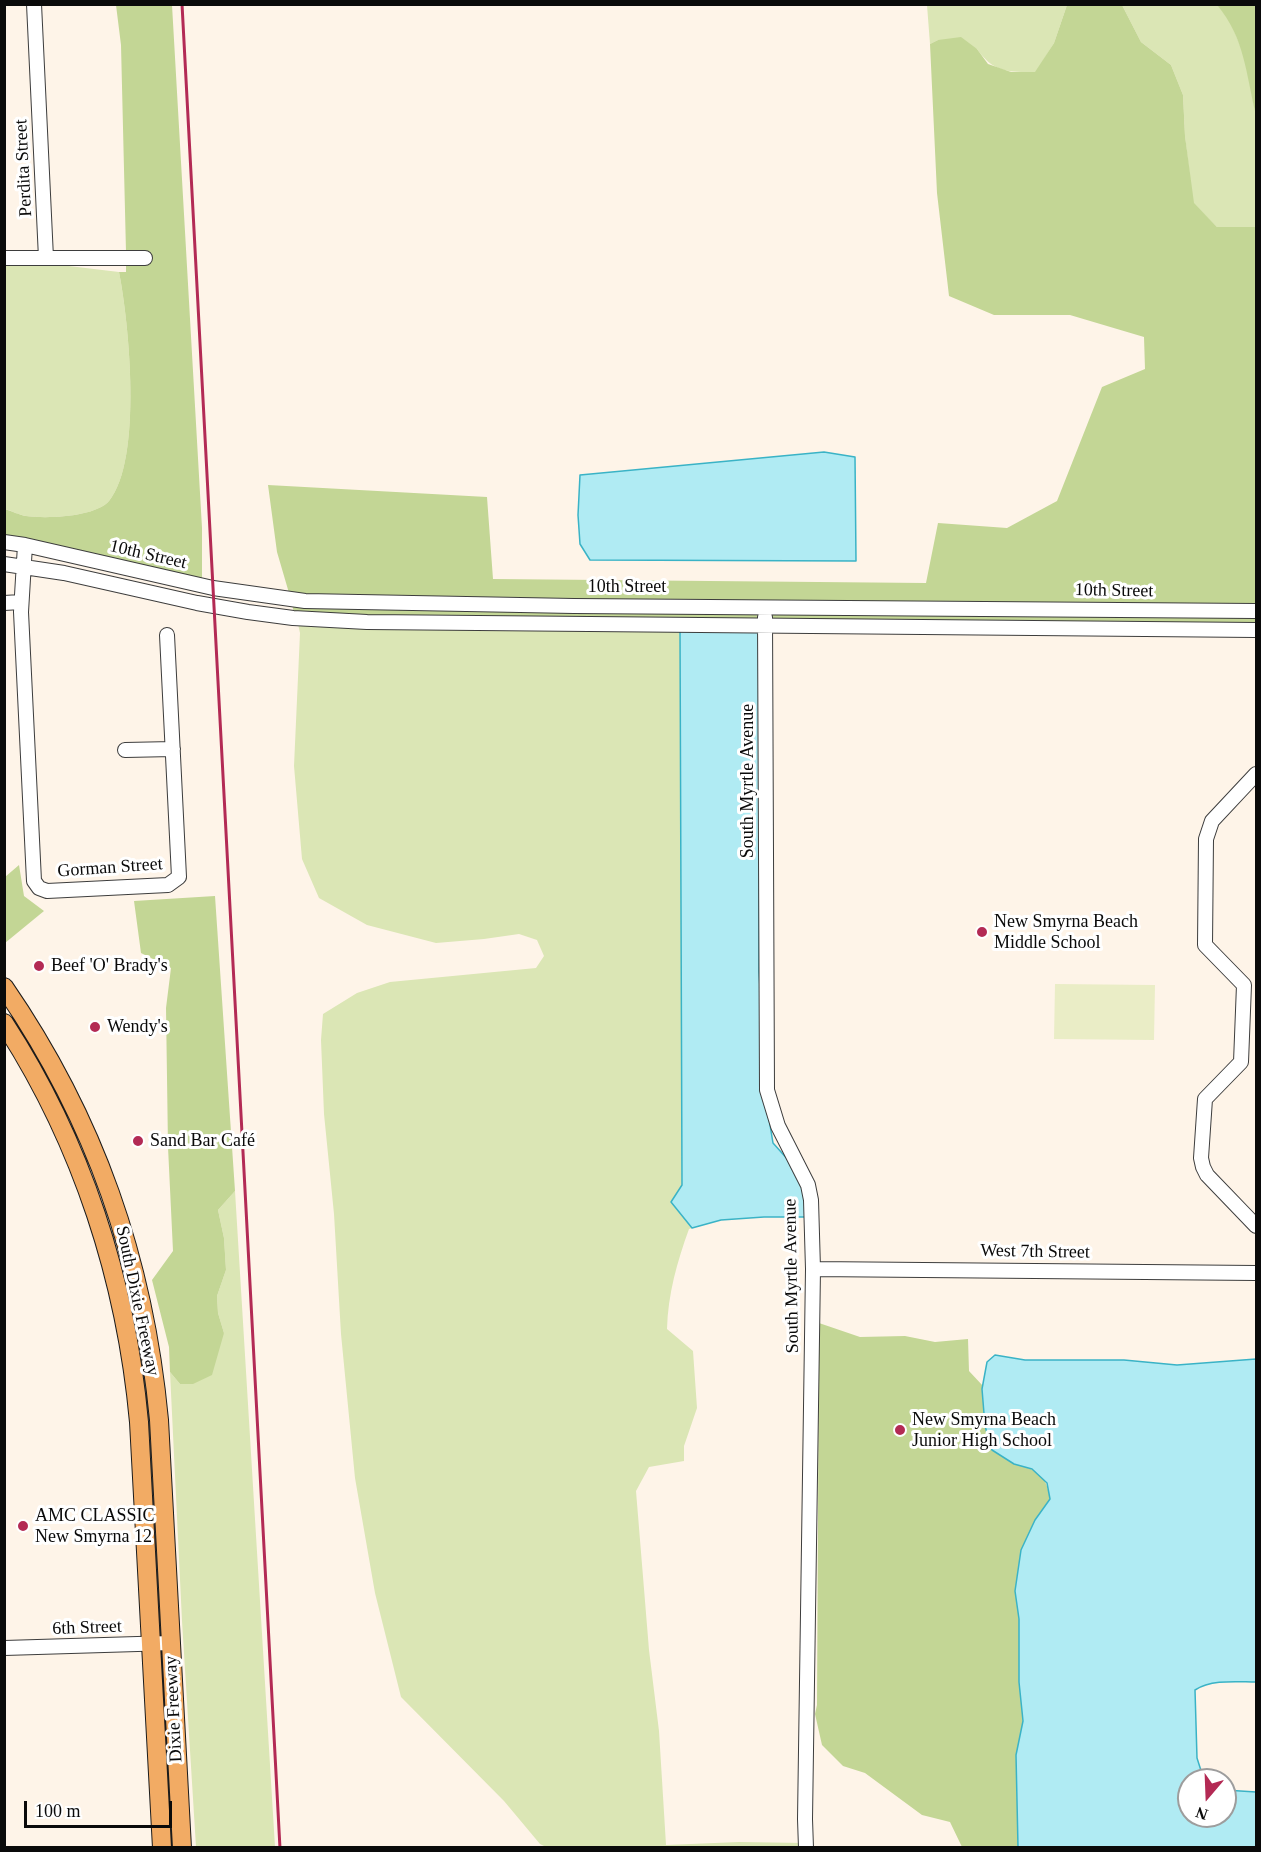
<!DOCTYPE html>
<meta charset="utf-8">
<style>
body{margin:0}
#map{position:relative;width:1261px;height:1852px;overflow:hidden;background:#fef4e8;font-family:Georgia,serif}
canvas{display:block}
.frame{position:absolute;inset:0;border:6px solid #0a0a0a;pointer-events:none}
.north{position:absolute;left:1177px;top:1768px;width:60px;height:60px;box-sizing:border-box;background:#fff;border:2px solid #9d9d9d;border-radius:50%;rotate:199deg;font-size:16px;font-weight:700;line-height:24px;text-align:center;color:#0a0a0a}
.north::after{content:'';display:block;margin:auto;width:21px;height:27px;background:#b32a54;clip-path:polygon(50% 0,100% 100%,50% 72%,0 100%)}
.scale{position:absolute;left:24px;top:1801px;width:148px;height:27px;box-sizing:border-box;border:3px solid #0a0a0a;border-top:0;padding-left:8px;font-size:18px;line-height:21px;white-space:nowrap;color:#0a0a0a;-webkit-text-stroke:4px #fff;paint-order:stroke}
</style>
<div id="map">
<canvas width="1261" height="1852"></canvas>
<div class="frame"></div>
<div class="north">N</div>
<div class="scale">100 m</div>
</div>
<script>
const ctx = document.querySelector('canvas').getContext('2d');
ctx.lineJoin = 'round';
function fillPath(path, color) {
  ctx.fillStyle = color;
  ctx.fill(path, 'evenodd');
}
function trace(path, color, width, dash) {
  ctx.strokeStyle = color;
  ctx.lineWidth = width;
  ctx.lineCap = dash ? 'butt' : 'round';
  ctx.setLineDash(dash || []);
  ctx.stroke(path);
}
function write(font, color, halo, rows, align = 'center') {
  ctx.font = font + ' Georgia,serif';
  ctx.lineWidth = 6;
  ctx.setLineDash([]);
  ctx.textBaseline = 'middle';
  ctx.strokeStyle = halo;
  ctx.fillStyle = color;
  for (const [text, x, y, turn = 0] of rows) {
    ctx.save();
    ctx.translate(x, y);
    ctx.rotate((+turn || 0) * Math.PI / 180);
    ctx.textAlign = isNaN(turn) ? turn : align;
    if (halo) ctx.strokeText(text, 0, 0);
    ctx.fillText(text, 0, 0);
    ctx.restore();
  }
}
const green = new Path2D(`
 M 927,5 L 1067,5 L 1054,43 L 1036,72 C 1008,72 994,73 977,49 L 938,40 L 930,44 Z
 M 1122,5 L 1217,5 L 1229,18 L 1244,55 L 1256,115 L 1256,227 L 1217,227 L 1193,203 L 1185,136 L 1183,95 L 1171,65 L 1141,42 Z
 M 5,264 L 52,264 L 119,272 C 129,322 143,460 109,501 C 95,517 47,519 26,516 C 19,515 12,511 5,509 Z
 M 298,624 L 680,630 L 682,1186 L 671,1202 L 692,1228 L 689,1229 C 677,1262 668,1294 667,1329 L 693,1351 L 697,1408 L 684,1446 L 684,1461 L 649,1467 L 636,1491 L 649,1650 L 659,1731 L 666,1845 L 739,1842 L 806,1843 L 806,1847 L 546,1847 L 540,1844 L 504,1801 L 401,1697 L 375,1593 L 355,1478 L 341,1334 L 334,1214 L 324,1114 L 321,1040 L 323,1014 L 357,993 L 390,982 L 536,968 L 544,956 L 537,940 L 519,934 L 484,939 L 436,943 L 367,925 L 319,898 L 302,859 L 294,766 L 300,633 Z
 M 235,1191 L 275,1847 L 196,1847 L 182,1621 L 170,1372 L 180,1384 L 224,1333 L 218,1313 L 217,1296 L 226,1270 L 224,1238 L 218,1210 Z`);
const forest = new Path2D(`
 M 116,5 L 172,5 L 202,528 L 202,580 L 30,539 L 5,537 L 4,509 C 12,511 19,515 26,516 C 47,519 95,517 109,501 C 143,460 129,322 119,272 L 126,272 L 126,264 L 149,264 L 150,253 L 126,252 L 121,45 Z
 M 1067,5 L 1122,5 L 1141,42 L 1171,65 L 1183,95 L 1185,136 L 1194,203 L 1217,227 L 1256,227 L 1256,605 L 575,600 L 306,595 L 289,593 L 277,552 L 268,485 L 487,497 L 493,579 L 926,583 L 938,523 L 1007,528 L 1057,501 L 1102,387 L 1145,369 L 1144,337 L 1070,315 L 994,315 L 949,296 L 937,193 L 930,44 L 938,40 L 961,37 L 977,49 L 988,64 L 1011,72 L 1035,72 L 1054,43 Z
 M 1217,5 L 1256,5 L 1256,115 C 1246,75 1245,38 1217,5 Z
 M 292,605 L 760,611 L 760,619 L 368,616 L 294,612 Z
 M 770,612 L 1256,616 L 1256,625 L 770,619 Z
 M 19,865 L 24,896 L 44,911 L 5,943 L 5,877 Z
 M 215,896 L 235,1191 L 218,1210 L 224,1238 L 226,1270 L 217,1296 L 218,1313 L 224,1333 L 212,1375 L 193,1384 L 180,1384 L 170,1372 L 169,1347 L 152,1280 L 173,1251 L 168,1147 L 166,1008 L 171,968 L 141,953 L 134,901 Z
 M 819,1323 L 860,1337 L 905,1336 L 935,1342 L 968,1339 L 969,1371 L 983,1386 L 985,1426 L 1014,1464 C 1038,1470 1046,1474 1050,1499 L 1035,1520 L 1021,1550 L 1015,1591 L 1019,1619 L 1019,1682 L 1023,1721 L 1016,1755 L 1018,1847 L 962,1847 L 950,1822 L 922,1815 L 865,1773 L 843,1766 L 822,1745 L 815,1714 L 817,1705 Z`);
const pitch = new Path2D(`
 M 1055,984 L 1155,985 L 1154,1040 L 1054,1039 Z`);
const water = new Path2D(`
 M 824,452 L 855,457 L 856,561 L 590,560 L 580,544 L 578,515 L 580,475 Z
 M 680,630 L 760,631 L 759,972 L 768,1113 L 773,1143 L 790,1162 L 803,1187 L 806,1217 L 764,1217 L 721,1220 L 692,1228 L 671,1202 L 682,1185 Z
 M 995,1355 L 1025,1360 L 1124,1360 L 1177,1365 L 1256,1359 L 1256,1682 C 1237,1682 1212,1679 1195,1690 L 1197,1758 L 1204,1780 L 1189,1780 L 1189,1816 L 1225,1816 L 1225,1790 L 1256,1792 L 1256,1847 L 1018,1847 L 1016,1755 L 1023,1721 L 1019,1682 L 1019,1619 L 1015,1591 L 1021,1550 L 1035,1520 L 1050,1499 L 1047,1483 L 1032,1469 L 1014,1464 L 992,1450 L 985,1426 L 982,1389 L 987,1362 Z`);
const minor = new Path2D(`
 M 34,4 L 46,258
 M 4,258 L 145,258
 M 4,542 L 25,545 L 213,588 L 305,601 L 574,606 L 1256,611
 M 25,545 L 21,612 L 34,881 L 39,888 L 47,891 L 168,885 L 179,877 L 167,635
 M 4,564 L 64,573 L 197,603 L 248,612 L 293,618 L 367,622 L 1256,630
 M 4,603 L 21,602
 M 765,617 L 767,1090 L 778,1126 L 808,1185 L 811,1200 L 813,1269 L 805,1819 L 806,1848
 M 125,750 L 173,749
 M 1256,774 L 1212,821 L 1206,839 L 1205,945 L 1244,985 L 1241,1062 L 1205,1099 L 1201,1158 L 1203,1167 L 1207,1175 L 1256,1226
 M 813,1269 L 1256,1273
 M 4,1648 L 171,1643`);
const major = new Path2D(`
 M 4,987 C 95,1119 144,1260 159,1420 L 182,1848
 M 4,1023 C 82,1143 126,1280 139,1422 L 162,1848`);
const rail = new Path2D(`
 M 182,4 L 280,1848`);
const markers = [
 [982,932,6,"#b32a54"],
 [39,966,6,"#b32a54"],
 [95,1027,6,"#b32a54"],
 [138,1141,6,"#b32a54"],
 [900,1430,6,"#b32a54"],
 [23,1526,6,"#b32a54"]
];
const streetNames = [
 ["Perdita Street",24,168,-93],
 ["10th Street",148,555,13],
 ["10th Street",627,587],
 ["10th Street",1114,591,1],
 ["South Myrtle Avenue",748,781,-90],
 ["Gorman Street",110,868,-4],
 ["West 7th Street",1035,1252,1],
 ["South Myrtle Avenue",792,1276,-91],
 ["South Dixie Freeway",137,1301,78],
 ["6th Street",87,1628,-2],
 ["Dixie Freeway",174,1709,-93]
];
const poiNames = [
 ["New Smyrna Beach",994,922],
 ["Middle School",994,943],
 ["Beef 'O' Brady's",51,966],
 ["Wendy's",107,1027],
 ["Sand Bar Café",150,1141],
 ["New Smyrna Beach",912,1420],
 ["Junior High School",912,1441],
 ["AMC CLASSIC",35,1516],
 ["New Smyrna 12",35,1537]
];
fillPath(green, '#dbe6b5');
fillPath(forest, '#c3d695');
fillPath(pitch, '#eaedc6');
fillPath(water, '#b0ebf3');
trace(water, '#3ab3c6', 1.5);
trace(minor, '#3d3d3d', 16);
trace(major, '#1b1b1b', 20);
trace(minor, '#fff', 14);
trace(major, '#f2ab64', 18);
trace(rail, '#b32a54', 3);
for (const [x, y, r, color] of markers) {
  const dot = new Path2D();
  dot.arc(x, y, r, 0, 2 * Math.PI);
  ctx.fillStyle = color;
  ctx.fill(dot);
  trace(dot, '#fff', 2);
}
write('18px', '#0a0a0a', '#fff', streetNames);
write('18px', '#0a0a0a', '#fff', poiNames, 'left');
</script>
